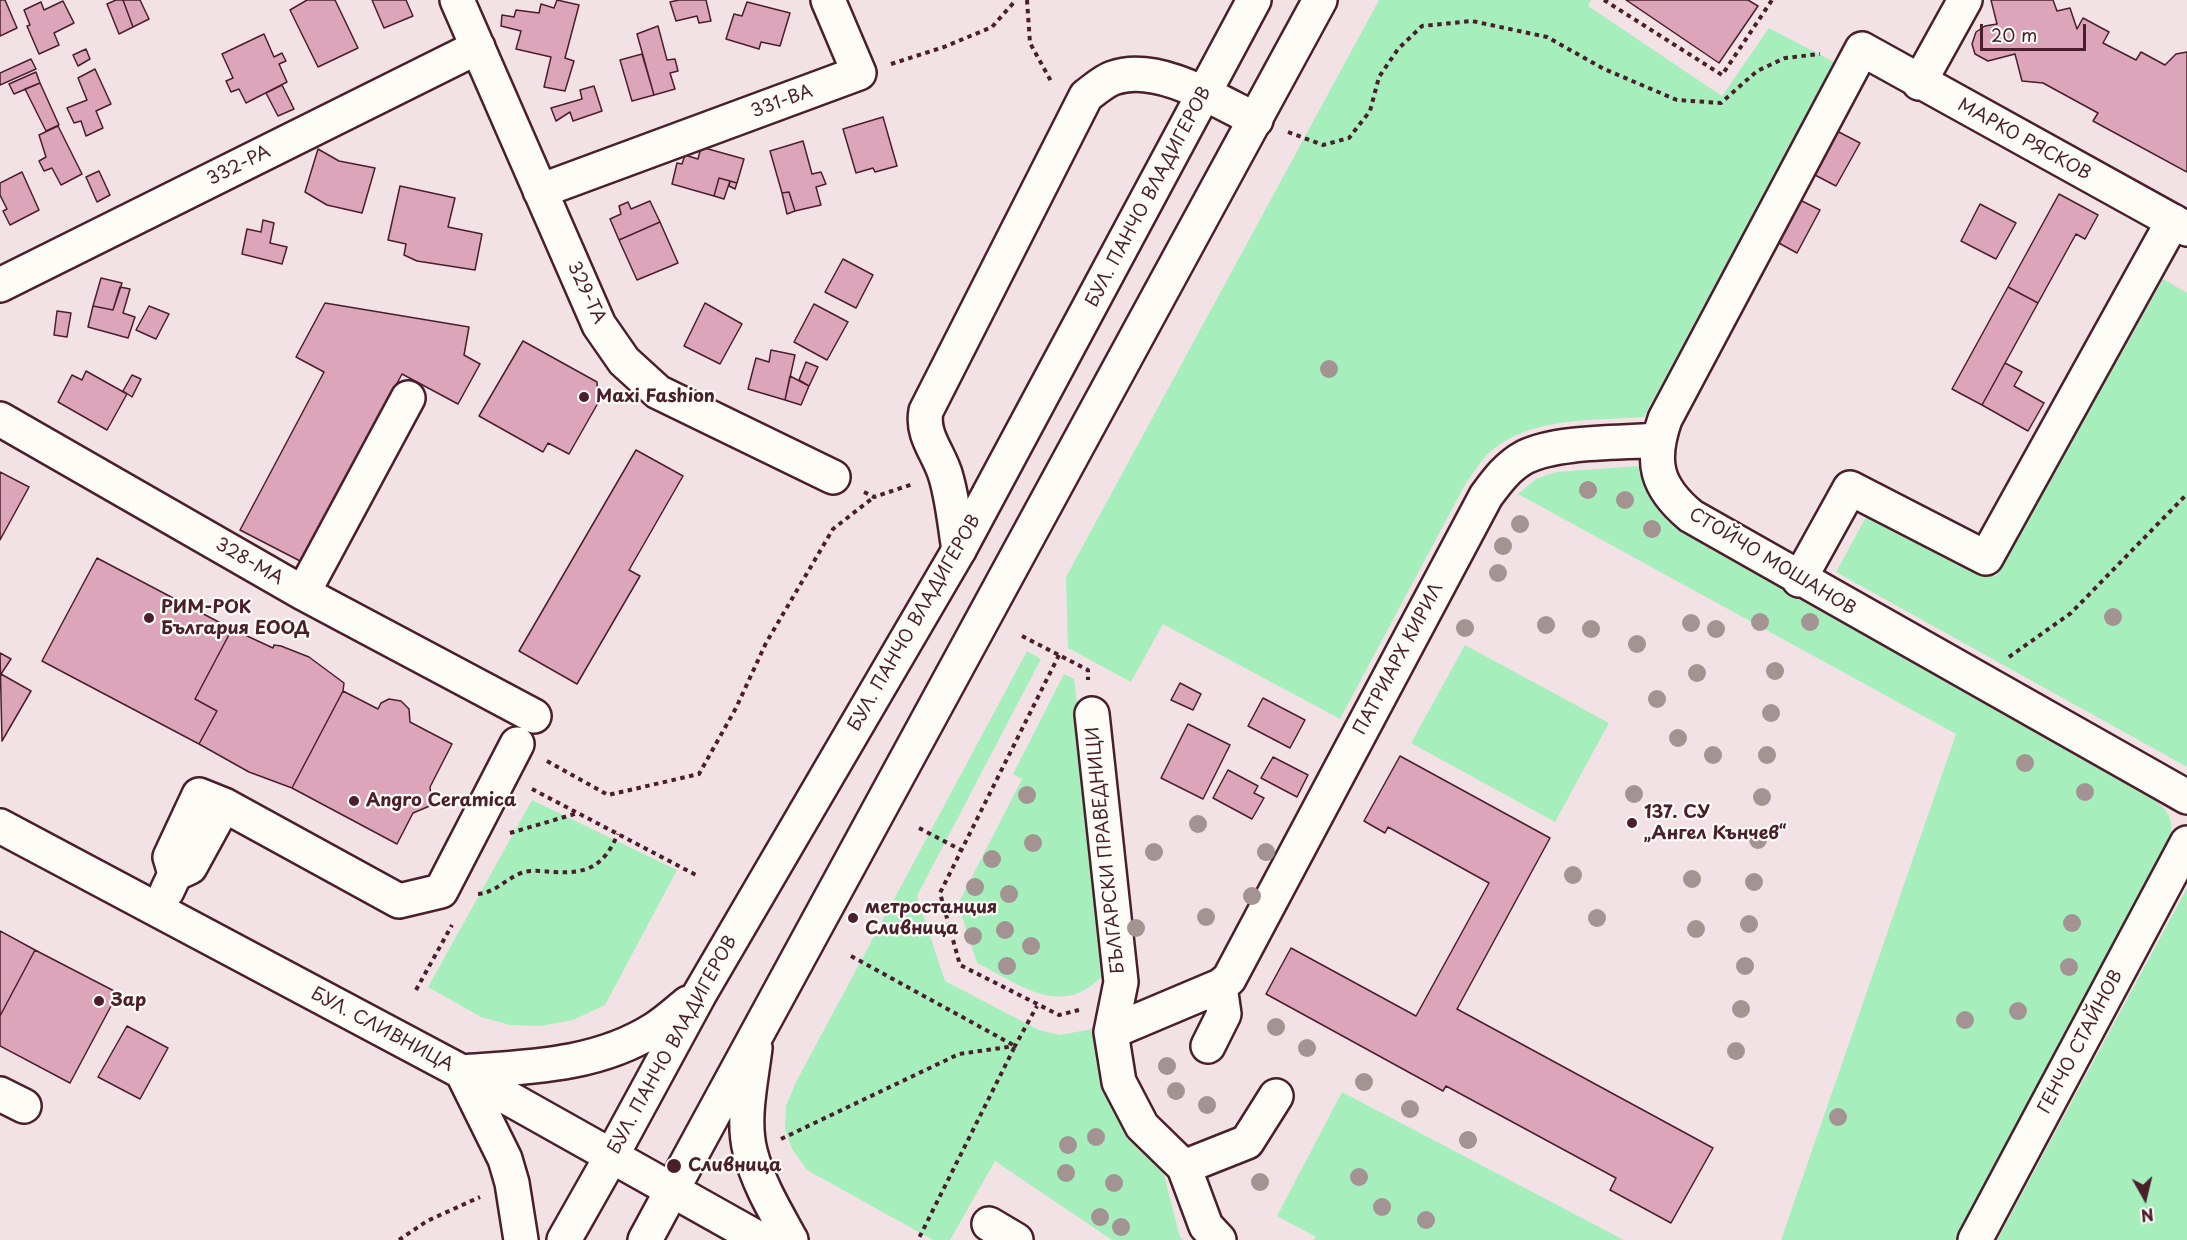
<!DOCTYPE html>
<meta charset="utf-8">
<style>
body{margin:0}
#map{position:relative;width:2187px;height:1240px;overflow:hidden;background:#f3e2e5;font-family:"Playpen Sans",sans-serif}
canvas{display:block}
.north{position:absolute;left:2115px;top:1168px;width:60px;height:60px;-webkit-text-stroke:4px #fdfcf7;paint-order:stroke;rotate:172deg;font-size:16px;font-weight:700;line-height:24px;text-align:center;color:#4a1f2b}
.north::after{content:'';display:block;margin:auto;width:21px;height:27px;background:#4a1f2b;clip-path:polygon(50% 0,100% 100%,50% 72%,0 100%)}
.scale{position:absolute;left:1980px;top:24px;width:106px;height:27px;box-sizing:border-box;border:3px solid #4a1f2b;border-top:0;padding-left:8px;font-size:18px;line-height:21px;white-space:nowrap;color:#4a1f2b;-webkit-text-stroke:4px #fdfcf7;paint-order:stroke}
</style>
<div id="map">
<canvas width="2187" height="1240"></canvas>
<div class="north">N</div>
<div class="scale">20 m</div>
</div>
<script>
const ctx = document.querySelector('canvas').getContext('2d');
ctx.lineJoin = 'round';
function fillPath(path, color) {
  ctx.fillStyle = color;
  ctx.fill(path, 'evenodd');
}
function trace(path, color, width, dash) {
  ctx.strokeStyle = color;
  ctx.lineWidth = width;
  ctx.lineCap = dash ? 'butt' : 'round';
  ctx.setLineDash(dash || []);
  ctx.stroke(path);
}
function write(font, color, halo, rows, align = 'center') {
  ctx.font = font + ' "Playpen Sans",sans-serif';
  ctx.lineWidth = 4.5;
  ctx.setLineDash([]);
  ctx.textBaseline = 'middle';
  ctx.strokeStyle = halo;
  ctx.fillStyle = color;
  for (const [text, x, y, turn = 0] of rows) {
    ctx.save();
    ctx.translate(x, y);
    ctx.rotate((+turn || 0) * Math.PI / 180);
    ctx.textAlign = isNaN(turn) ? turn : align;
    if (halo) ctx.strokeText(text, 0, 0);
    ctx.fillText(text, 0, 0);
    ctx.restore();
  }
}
const green = new Path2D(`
 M 1379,0 L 1591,0 L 1588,6 L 1722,96 L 1769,28 L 1834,62 L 1644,417 C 1591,421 1525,416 1485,457 C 1478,465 1472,475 1466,483 L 1340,719 L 1163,624 L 1131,682 L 1068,648 L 1066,577 Z
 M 2163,279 L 2187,293 L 2187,767 L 1836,572 L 1871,508 L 1996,577 Z
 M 1638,466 C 1646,495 1657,512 1680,531 L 2154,800 C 2171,811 2176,826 2167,845 L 1955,1240 L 1781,1240 L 1956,734 L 1518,494 L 1536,479 L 1556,472 Z
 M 1465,645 L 1609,723 L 1555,822 L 1411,743 Z
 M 1027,651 L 1041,659 L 917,896 L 945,981 L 1039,1030 L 1060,1035 L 1092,1029 L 1100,1084 L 1128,1136 L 1163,1171 L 1180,1237 L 1183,1240 L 1112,1240 L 995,1161 L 950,1240 L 933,1240 L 807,1170 L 792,1149 L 785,1129 L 786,1106 L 796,1082 Z
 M 1064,674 L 1074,679 L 1099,882 L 1092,884 L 1103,975 C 1062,1020 1019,984 977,963 L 958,904 L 1022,779 L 1013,774 Z
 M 532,800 L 677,870 L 605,1005 L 573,1020 L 540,1026 L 510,1025 L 481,1017 L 428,987 Z
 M 2187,888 L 2187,1240 L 1997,1240 Z
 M 1342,1092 L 1624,1240 L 1314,1240 L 1316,1237 L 1277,1216 Z`);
const building = new Path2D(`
 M 0,0 L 5,0 L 17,28 L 0,36 Z
 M 116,0 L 123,0 L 133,27 L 119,34 L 107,4 Z
 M 123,0 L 140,0 L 149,19 L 133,27 Z
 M 307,0 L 335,0 L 358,48 L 318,67 L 290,10 Z
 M 372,0 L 406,0 L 413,16 L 384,28 Z
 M 557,0 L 579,5 L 565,58 L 574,61 L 565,91 L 544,87 L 551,57 L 516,49 L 521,31 L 501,26 L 502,15 L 514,17 L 516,10 L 539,13 L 541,4 L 554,8 Z
 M 679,0 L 706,0 L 711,21 L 699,23 L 697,16 L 676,21 L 670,2 Z
 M 1626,0 L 1748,0 L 1758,6 L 1719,63 Z
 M 2053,0 L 2057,11 L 2070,8 L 2077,29 L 2083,18 L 2109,32 L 2103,43 L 2136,60 L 2141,52 L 2165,65 L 2176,54 L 2187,52 L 2187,172 L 2093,121 L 2098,113 L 2043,83 L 2022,81 L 2015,54 L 1988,61 L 1975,54 L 1972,44 L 1976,32 L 1985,26 L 1997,24 L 1991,0 Z
 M 63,1 L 74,23 L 54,33 L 59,45 L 39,54 L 27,26 L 30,25 L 24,10 L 41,2 L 44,10 Z
 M 747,2 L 790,13 L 780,46 L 761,42 L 759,49 L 726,39 L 734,14 L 742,16 Z
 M 658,26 L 667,60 L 675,59 L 678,71 L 670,73 L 675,89 L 654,95 L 637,34 Z
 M 264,34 L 274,57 L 282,53 L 286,61 L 279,64 L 287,82 L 246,103 L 239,89 L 231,92 L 226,81 L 233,78 L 222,54 Z
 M 86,49 L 90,59 L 78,66 L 73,55 Z
 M 642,54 L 654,95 L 632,101 L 620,60 Z
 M 31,59 L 36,69 L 0,85 L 0,73 Z
 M 95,69 L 111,104 L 96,111 L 103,128 L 86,136 L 81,121 L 74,123 L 67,108 L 87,100 L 78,78 Z
 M 36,72 L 40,83 L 14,94 L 9,84 Z
 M 40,83 L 59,125 L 46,131 L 25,89 Z
 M 282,85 L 294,109 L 278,116 L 266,93 Z
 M 594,86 L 602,111 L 573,121 L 570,112 L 556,121 L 551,108 L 582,99 L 580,90 Z
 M 883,117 L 897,166 L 875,172 L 873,168 L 856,173 L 843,129 Z
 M 58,126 L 82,174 L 61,185 L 52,168 L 44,171 L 39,161 L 46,157 L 39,135 Z
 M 1837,131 L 1860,143 L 1836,186 L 1813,174 Z
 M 803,141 L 812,174 L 821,172 L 826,184 L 816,187 L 821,205 L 795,211 L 789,192 L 782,193 L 770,151 Z
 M 701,147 L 744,159 L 737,183 L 719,178 L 714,196 L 672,184 L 677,163 L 682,164 L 685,155 L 698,159 Z
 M 318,149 L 339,161 L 375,168 L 362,213 L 327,205 L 305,192 Z
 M 99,171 L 110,195 L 97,202 L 86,177 Z
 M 22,172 L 39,210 L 10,225 L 3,211 L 7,209 L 0,195 L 0,183 Z
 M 719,178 L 730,181 L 724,199 L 714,196 Z
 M 730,181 L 737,183 L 735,189 L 729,186 Z
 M 400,186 L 455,198 L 448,227 L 482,234 L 475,270 L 417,261 L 404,255 L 406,244 L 388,240 Z
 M 789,192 L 795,211 L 787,214 L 782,193 Z
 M 2059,194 L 2098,215 L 2085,239 L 2076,234 L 2038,303 L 2008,287 Z
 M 1800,200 L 1820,210 L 1797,253 L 1777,242 Z
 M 650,201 L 660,222 L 619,240 L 610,219 L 621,214 L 619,206 L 628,202 L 631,209 Z
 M 1980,204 L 2016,223 L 1996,259 L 1961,241 Z
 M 263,220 L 274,223 L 270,243 L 287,247 L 282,264 L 242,254 L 247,229 L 261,232 Z
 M 660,222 L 678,263 L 637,280 L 619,240 Z
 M 843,259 L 873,275 L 856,308 L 825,292 Z
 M 101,278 L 122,283 L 113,310 L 93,306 Z
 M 120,287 L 130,289 L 123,313 L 135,317 L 128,338 L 88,327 L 93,306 L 113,310 Z
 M 2008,287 L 2038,303 L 1982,405 L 1952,389 Z
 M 325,303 L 469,327 L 464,355 L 480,364 L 458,404 L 402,374 L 302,562 L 240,530 L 324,372 L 296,357 Z
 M 705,303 L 742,324 L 720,364 L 684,346 Z
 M 814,304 L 848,322 L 827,360 L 794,342 Z
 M 149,306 L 169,314 L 156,339 L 136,330 Z
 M 57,311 L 71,313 L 67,337 L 54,335 Z
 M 523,341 L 597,382 L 598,403 L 569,454 L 548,443 L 543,452 L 479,416 Z
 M 771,350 L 795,355 L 785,400 L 748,389 L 756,358 L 769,362 Z
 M 806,362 L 818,367 L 809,386 L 799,380 Z
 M 2005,363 L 2022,372 L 2014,386 L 2044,403 L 2028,431 L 1982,405 Z
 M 86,371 L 127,394 L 107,430 L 58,402 L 72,375 L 82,380 Z
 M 132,375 L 141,379 L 132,397 L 123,391 Z
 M 790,376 L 809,386 L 801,405 L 785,400 Z
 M 636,450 L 683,476 L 629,570 L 640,576 L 577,684 L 519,651 Z
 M 0,472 L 29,487 L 0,540 Z
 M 97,558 L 232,629 L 195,699 L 217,711 L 199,744 L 42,661 Z
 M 232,629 L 273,648 L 274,645 L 281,646 L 309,657 L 344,683 L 343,691 L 292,788 L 249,772 L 199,744 L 217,711 L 195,699 Z
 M 0,653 L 11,659 L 1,674 L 31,691 L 2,741 Z
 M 1180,683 L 1201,694 L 1193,710 L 1171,700 Z
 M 343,691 L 378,709 L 381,703 L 389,699 L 401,701 L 409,709 L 410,722 L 452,744 L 430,787 L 432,805 L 413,813 L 397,844 L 292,788 Z
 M 1263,698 L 1305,720 L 1290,748 L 1248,726 Z
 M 1188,724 L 1230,745 L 1203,799 L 1161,778 Z
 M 1400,756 L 1550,838 L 1457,1009 L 1713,1148 L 1671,1223 L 1610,1190 L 1616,1178 L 1446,1086 L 1443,1091 L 1266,994 L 1291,948 L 1416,1016 L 1489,883 L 1388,827 L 1385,833 L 1364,821 Z
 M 1273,757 L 1308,775 L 1297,797 L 1261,778 Z
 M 1228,770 L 1258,786 L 1254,793 L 1264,798 L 1252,819 L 1213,798 Z
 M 0,931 L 35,950 L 0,1016 Z
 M 35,950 L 118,993 L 70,1083 L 0,1046 L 0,1016 Z
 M 127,1026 L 168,1048 L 140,1099 L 98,1077 Z`);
const path = new Path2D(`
 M 1027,0 L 1030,43 L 1052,83
 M 1604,0 L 1722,75 L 1772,0
 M 891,64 L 944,47 L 992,27 L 1016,0
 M 1288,132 L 1323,145 L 1349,138 L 1370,111 L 1379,77 L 1398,49 L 1422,26 L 1472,21 L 1547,37 L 1604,69 L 1677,100 L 1721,103 L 1757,71 L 1785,58 L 1820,54
 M 864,492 L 874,497 L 913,484
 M 1022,636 L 1088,670 L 1088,680
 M 1059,655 L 940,893 L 960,965 L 1059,1015 L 1079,1010
 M 2009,657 L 2071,613 L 2187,494
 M 547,761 L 608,795 L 699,774 L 736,708 L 766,643 L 833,529 L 874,497
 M 532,789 L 696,875
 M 919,828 L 961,850
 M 510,833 L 578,813
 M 478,894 C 497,892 506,878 524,872 C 532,870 543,871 552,872 C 588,874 603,867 618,834
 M 851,956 L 1015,1046 L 918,1240
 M 416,990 L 452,925
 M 781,1139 L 959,1054 L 1015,1046 L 1037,1006
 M 399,1240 L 427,1221 L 480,1197`);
const minor = new Path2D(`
 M 457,0 L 599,325 L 624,361 L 658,392 L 833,477
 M 1919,83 L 1965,0
 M 540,191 L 859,73 L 828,0
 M 2187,229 L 1862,49 L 1665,419 C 1650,462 1656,487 1691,516 L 2187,797
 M 0,285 L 478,47
 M 0,419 L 303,593 L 534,716
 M 959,550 C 955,526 953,501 946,477 C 940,454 921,436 926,411 L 1086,96 C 1094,90 1104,81 1113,78 C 1157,62 1218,101 1256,120
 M 1799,580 L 1850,488 L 1986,558 L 2173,221
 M 303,593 L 408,398
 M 1092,714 L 1121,982 L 1111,1032 L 1119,1082 L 1142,1126 L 1184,1167 L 1206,1226 L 1219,1240
 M 175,874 L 170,857 L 199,795 L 224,805 L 399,901 L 441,891 L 517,744
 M 167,891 L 175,874 L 190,867 L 224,805
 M 1111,1032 L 1220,986 L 1229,979 L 1486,496 C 1497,481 1508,466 1525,457 C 1557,441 1621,443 1658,440
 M 1208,1046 L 1224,1014 L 1220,986
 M 0,1094 L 24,1106
 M 1184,1167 L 1247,1142 L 1276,1096
 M 989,1224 L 1016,1240
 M 564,1240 L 611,1157
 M 645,1240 L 672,1190
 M 1975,1240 L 2187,843`);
const major = new Path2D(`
 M 0,826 L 462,1072 L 761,1240
 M 755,1048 C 751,1081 742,1119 750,1151 C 758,1183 775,1211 791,1240
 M 462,1072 C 528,1067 597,1066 655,1029 C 666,1022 677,1012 688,1003
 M 462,1072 L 505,1159 L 512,1183 L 521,1240
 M 611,1157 L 699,995 L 959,550 L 1254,0
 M 672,1190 L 1320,0`);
const trees = [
 [1329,369],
 [1588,490],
 [1625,500],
 [1520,524],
 [1652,529],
 [1503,546],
 [1498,573],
 [2113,617],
 [1760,622],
 [1810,622],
 [1691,623],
 [1546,625],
 [1465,628],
 [1591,629],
 [1716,629],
 [1637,644],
 [1775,671],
 [1697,673],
 [1657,699],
 [1771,713],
 [1678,738],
 [1713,755],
 [1767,755],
 [2025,763],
 [2085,792],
 [1634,794],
 [1027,795],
 [1762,797],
 [1198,824],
 [1758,840],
 [1033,843],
 [1154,852],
 [1266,852],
 [992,859],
 [1573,875],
 [1692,879],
 [1754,882],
 [975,887],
 [1009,894],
 [1252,896],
 [1206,917],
 [1597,918],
 [2072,923],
 [1749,924],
 [1136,928],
 [1696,929],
 [1005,930],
 [973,936],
 [1031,946],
 [1007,966],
 [1745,966],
 [2069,967],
 [1741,1009],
 [2018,1011],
 [1965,1020],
 [1276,1027],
 [1307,1048],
 [1736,1051],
 [1167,1066],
 [1364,1082],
 [1176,1091],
 [1207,1105],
 [1410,1109],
 [1838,1117],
 [1096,1137],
 [1468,1140],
 [1068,1145],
 [1066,1173],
 [1359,1177],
 [1260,1182],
 [1114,1183],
 [1382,1207],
 [1100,1217],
 [1426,1220],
 [1121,1227]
];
const markers = [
 [584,397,6,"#4a1f2b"],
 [149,618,6,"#4a1f2b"],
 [354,801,6,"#4a1f2b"],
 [1632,823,6,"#4a1f2b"],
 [853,918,6,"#4a1f2b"],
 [99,1001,6,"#4a1f2b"],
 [674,1166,8,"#4a1f2b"]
];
const streetNames = [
 ["331-ВА",782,102,-20],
 ["МАРКО РЯСКОВ",2024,140,29],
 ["332-РА",239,166,-26],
 ["БУЛ. ПАНЧО ВЛАДИГЕРОВ",1149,197,-62],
 ["329-ТА",586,293,65],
 ["328-МА",249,562,30],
 ["СТОЙЧО МОШАНОВ",1772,562,31],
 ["БУЛ. ПАНЧО ВЛАДИГЕРОВ",915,623,-60],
 ["ПАТРИАРХ КИРИЛ",1399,659,-62],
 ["БЪЛГАРСКИ ПРАВЕДНИЦИ",1106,850,-96],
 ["БУЛ. СЛИВНИЦА",382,1030,28],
 ["ГЕНЧО СТАЙНОВ",2081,1042,-62],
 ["БУЛ. ПАНЧО ВЛАДИГЕРОВ",673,1045,-61]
];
const poiNames = [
 ["Maxi Fashion",596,397],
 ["РИМ-РОК",161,608],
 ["България ЕООД",161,629],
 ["Angro Ceramica",366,801],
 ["137. СУ",1644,813],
 ["„Ангел Кънчев“",1644,834],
 ["метростанция",865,908],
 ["Сливница",865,929],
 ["Зар",111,1001],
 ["Сливница",688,1166]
];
fillPath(green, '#a6efbd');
fillPath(building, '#dda5ba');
trace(building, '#4a1f2b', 1.5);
trace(minor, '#4a1f2b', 38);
trace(major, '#4a1f2b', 38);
trace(path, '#4a1f2b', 4, [4.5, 4.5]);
trace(minor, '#fdfcf7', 33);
trace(major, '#fdfcf7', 33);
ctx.fillStyle = '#a39393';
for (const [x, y] of trees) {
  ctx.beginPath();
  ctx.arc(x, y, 9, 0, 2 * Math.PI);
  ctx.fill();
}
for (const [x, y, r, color] of markers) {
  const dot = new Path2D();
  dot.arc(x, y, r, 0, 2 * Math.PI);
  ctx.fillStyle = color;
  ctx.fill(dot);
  trace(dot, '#fdfcf7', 2);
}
write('18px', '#4a1f2b', '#fdfcf7', streetNames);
write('bold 18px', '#4a1f2b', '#fdfcf7', poiNames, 'left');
</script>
